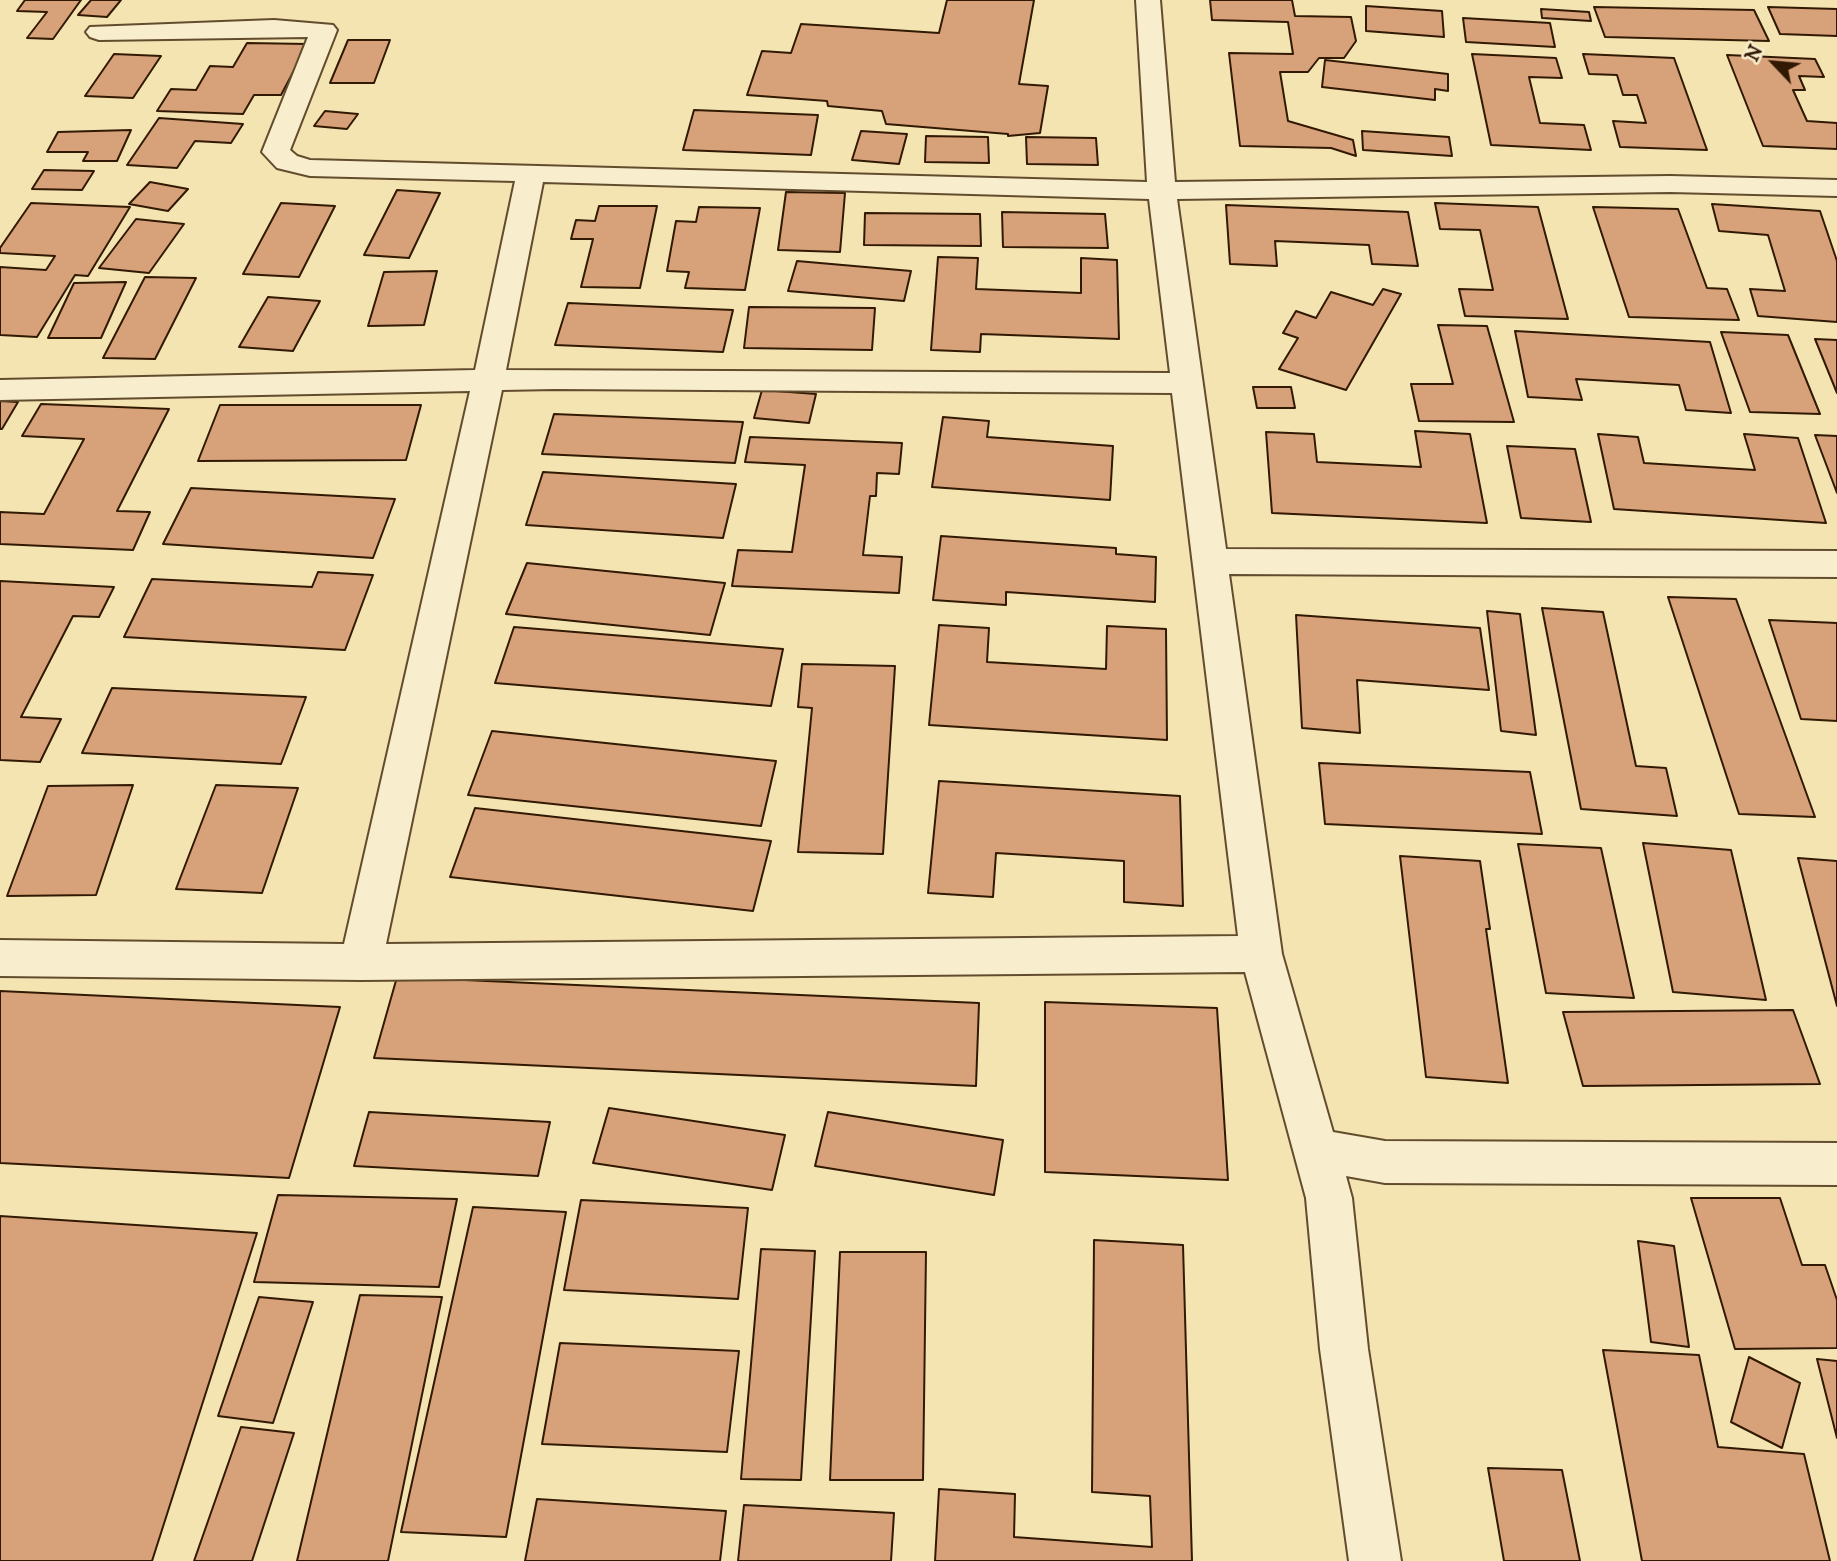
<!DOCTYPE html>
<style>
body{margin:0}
#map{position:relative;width:1837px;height:1561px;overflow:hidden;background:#f4e4b1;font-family:"IM FELL DW Pica",serif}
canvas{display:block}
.north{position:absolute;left:1739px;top:28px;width:70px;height:70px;-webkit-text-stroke:5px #f8edcc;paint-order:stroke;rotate:296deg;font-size:19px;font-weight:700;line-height:28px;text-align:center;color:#321903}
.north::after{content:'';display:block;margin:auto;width:24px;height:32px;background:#321903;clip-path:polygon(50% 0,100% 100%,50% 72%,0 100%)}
</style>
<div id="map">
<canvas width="1837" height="1561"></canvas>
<div class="north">N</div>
</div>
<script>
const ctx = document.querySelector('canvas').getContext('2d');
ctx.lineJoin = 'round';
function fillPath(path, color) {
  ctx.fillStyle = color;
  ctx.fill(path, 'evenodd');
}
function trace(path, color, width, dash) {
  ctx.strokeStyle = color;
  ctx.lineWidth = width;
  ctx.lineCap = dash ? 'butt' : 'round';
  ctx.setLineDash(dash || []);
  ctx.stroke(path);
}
const building = new Path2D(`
 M 25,0 L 81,0 L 53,39 L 27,38 L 47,12 L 17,11 Z
 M 91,0 L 121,0 L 107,17 L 78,15 Z
 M 947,0 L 1034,0 L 1019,84 L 1048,86 L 1040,133 L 1008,136 L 1008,134 L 886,124 L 882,111 L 828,106 L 827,101 L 747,95 L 762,51 L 791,53 L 801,24 L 939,33 Z
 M 1210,0 L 1292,0 L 1295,16 L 1351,17 L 1356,41 L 1344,58 L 1319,58 L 1308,72 L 1280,72 L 1288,121 L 1353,140 L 1356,156 L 1331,148 L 1240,146 L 1229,53 L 1293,54 L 1288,22 L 1212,20 Z
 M 1366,6 L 1442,11 L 1444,37 L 1366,31 Z
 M 1594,7 L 1754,10 L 1769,41 L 1605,37 Z
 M 1768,7 L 1837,9 L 1837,36 L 1780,34 Z
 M 1541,9 L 1589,12 L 1591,21 L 1542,18 Z
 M 1463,18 L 1550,23 L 1555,47 L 1466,42 Z
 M 348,40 L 390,40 L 374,83 L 330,83 Z
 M 247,43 L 308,44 L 281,95 L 254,95 L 243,114 L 157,111 L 171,89 L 196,90 L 210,66 L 233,67 Z
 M 114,54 L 161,56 L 133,98 L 85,96 Z
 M 1472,54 L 1556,58 L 1562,78 L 1529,77 L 1540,123 L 1584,125 L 1591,150 L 1491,145 Z
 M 1583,54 L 1674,58 L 1707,150 L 1620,147 L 1613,121 L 1646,123 L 1637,95 L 1623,95 L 1617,75 L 1589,74 Z
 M 1727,55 L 1815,59 L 1824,77 L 1799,76 L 1805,90 L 1793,90 L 1807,121 L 1837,123 L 1837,149 L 1763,146 Z
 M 1325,60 L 1448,74 L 1448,91 L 1435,89 L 1435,100 L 1322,87 Z
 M 694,110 L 818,115 L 811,155 L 683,150 Z
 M 325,111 L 358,114 L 347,129 L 314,126 Z
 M 159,118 L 243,124 L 231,143 L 195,141 L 177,168 L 127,165 Z
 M 131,130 L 117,161 L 83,161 L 88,152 L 47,152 L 58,132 Z
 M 861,131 L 907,134 L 899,164 L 852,160 Z
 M 1362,131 L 1449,137 L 1452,156 L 1363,150 Z
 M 926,136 L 988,137 L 989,163 L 925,162 Z
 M 1026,137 L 1096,138 L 1098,165 L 1027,164 Z
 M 44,170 L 94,171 L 82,190 L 32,189 Z
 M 150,182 L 188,189 L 168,211 L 129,204 Z
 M 397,190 L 440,193 L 409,258 L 364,255 Z
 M 786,192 L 845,193 L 840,252 L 778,250 Z
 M 31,203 L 130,207 L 88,276 L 75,275 L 37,337 L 0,335 L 0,267 L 46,270 L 55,256 L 0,253 L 0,248 Z
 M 281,203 L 335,206 L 299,277 L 243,274 Z
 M 1435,203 L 1538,207 L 1568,319 L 1465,316 L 1459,289 L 1493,290 L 1480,230 L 1440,229 Z
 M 1712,204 L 1820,211 L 1837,261 L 1837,322 L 1758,316 L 1750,289 L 1785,291 L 1768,235 L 1719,231 Z
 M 1226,205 L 1408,212 L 1418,266 L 1372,264 L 1369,245 L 1275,241 L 1277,266 L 1230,264 Z
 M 599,206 L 657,206 L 640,288 L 581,287 L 593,239 L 571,239 L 576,220 L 595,221 Z
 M 699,207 L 760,208 L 745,290 L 685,288 L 689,272 L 667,271 L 676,221 L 696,222 Z
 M 1593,207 L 1678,209 L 1707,288 L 1727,289 L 1739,320 L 1629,317 Z
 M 1002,212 L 1105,214 L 1108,248 L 1003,247 Z
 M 865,213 L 980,214 L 981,246 L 864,245 Z
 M 136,219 L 184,224 L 149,273 L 99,268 Z
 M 938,257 L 978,258 L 976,289 L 1081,293 L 1081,258 L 1117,260 L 1119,339 L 981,334 L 980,352 L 931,350 Z
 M 797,261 L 911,271 L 904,301 L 788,291 Z
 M 437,271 L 424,325 L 368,326 L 384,272 Z
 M 145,277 L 196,278 L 155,359 L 103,358 Z
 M 126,282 L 101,338 L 48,338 L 74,283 Z
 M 1383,289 L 1401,294 L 1346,390 L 1279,369 L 1298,338 L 1283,333 L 1296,311 L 1316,318 L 1331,292 L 1373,305 Z
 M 268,297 L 320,301 L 293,351 L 239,347 Z
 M 568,303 L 733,310 L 723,352 L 555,345 Z
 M 749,307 L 875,308 L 872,350 L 744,348 Z
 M 1438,325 L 1487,326 L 1514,422 L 1419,421 L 1411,384 L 1453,384 Z
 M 1515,331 L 1710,342 L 1731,413 L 1686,410 L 1679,385 L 1576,379 L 1582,400 L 1528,397 Z
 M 1721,332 L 1788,335 L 1820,414 L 1750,412 Z
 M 1815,339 L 1837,340 L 1837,393 Z
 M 1253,387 L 1291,387 L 1295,408 L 1257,408 Z
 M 762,390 L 816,394 L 809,423 L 754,418 Z
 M 0,401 L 18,402 L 2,429 L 0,429 Z
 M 41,404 L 169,409 L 117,511 L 150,512 L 133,550 L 0,544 L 0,512 L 44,514 L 84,439 L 22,436 Z
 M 220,405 L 421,405 L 406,460 L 198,461 Z
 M 554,414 L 743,422 L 735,463 L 542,454 Z
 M 943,417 L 989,421 L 987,437 L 1113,446 L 1110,500 L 932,487 Z
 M 1415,431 L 1470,434 L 1487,523 L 1272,513 L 1266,432 L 1314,434 L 1317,462 L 1421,467 Z
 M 1598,434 L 1638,437 L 1644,463 L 1755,470 L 1744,434 L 1798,438 L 1826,523 L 1614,509 Z
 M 1815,435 L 1837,436 L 1837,493 Z
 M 750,437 L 902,443 L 899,474 L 877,473 L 876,496 L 870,496 L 863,555 L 902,557 L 899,593 L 732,586 L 738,550 L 792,552 L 805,465 L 745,462 Z
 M 1507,446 L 1575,449 L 1591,522 L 1521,518 Z
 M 543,472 L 736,484 L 723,538 L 526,525 Z
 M 191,488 L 395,499 L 373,558 L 163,544 Z
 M 941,536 L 1116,548 L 1116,554 L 1156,557 L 1155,602 L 1006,592 L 1006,605 L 933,600 Z
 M 527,563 L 725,583 L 710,635 L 506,614 Z
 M 318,572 L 373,575 L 345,650 L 124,637 L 152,579 L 312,587 Z
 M 0,581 L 114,587 L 99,617 L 73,616 L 21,717 L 61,719 L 40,762 L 0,760 Z
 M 1668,597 L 1736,599 L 1815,817 L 1739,814 Z
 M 1542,608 L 1603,612 L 1636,766 L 1666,768 L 1677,816 L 1581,809 Z
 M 1487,611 L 1520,614 L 1536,735 L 1501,731 Z
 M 1296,615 L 1480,628 L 1489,690 L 1357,680 L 1360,733 L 1302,728 Z
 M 1769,620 L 1837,623 L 1837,721 L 1801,719 Z
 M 939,625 L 989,628 L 987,662 L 1106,669 L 1107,626 L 1166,629 L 1167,740 L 929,725 Z
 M 514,627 L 783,649 L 771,706 L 495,683 Z
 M 802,664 L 895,666 L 883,854 L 798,852 L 812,708 L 798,707 Z
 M 112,688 L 306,697 L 281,764 L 82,753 Z
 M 492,731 L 776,761 L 761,826 L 468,795 Z
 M 1319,763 L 1530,772 L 1542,834 L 1325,824 Z
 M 939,781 L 1180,796 L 1183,906 L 1124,902 L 1124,861 L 996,853 L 993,897 L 928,893 Z
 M 133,785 L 96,895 L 7,896 L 48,786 Z
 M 216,785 L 298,788 L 262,893 L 176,889 Z
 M 475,808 L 771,841 L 753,911 L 450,877 Z
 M 1643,843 L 1731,850 L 1766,1000 L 1673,992 Z
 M 1518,844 L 1601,848 L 1634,998 L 1546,993 Z
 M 1400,856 L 1480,861 L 1490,929 L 1486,929 L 1508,1083 L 1426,1077 Z
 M 1798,858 L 1837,861 L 1837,1006 Z
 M 397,977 L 979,1003 L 976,1086 L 374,1058 Z
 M 0,991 L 340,1007 L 289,1178 L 0,1163 Z
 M 1045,1002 L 1217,1008 L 1228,1180 L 1045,1172 Z
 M 1793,1010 L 1820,1084 L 1583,1086 L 1563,1012 Z
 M 609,1108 L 785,1135 L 772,1190 L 593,1163 Z
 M 369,1112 L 550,1122 L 538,1176 L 354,1166 Z
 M 828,1112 L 1003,1140 L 994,1195 L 815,1166 Z
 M 278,1195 L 457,1199 L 439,1287 L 254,1282 Z
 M 1691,1198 L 1780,1198 L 1802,1265 L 1825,1265 L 1837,1300 L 1837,1348 L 1735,1349 Z
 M 581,1200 L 748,1208 L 738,1299 L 564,1290 Z
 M 473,1207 L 566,1212 L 506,1537 L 401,1532 Z
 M 0,1216 L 257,1233 L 152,1561 L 0,1561 Z
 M 1094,1240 L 1183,1245 L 1192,1561 L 935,1561 L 939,1489 L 1015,1494 L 1014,1537 L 1152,1547 L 1150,1496 L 1092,1492 Z
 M 1638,1241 L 1674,1246 L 1689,1347 L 1651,1342 Z
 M 761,1249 L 815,1251 L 801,1480 L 741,1479 Z
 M 840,1252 L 926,1252 L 923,1480 L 830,1480 Z
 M 360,1295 L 442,1297 L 388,1561 L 297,1561 Z
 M 259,1297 L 313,1302 L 273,1423 L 218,1416 Z
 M 560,1343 L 739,1351 L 727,1452 L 542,1444 Z
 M 1603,1350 L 1699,1355 L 1718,1447 L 1804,1454 L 1830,1561 L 1642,1561 Z
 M 1749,1357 L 1800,1383 L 1782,1448 L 1731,1422 Z
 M 1817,1359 L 1837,1361 L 1837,1438 Z
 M 241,1427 L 294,1433 L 252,1561 L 194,1561 Z
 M 1488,1468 L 1562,1470 L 1580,1561 L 1504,1561 Z
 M 537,1499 L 726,1511 L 720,1561 L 525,1561 Z
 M 744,1505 L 894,1513 L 891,1561 L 738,1561 Z`);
const minor = new Path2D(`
 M 1136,0 L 1160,0 L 1175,182 L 1670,176 L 1837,180 L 1837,196 L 1670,192 L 1177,199 L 1226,549 L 1837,551 L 1837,577 L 1229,574 L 1282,954 L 1333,1132 L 1385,1141 L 1837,1143 L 1837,1185 L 1385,1183 L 1346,1176 L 1352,1198 L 1368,1349 L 1401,1561 L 1349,1561 L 1320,1349 L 1306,1198 L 1245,972 L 361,980 L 0,976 L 0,940 L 344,944 L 470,391 L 0,400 L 0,380 L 475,370 L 515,181 L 310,176 L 277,168 L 262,152 L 308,37 L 99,40 L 90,37 L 86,32 L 90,27 L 274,20 L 333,25 L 337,30 L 290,150 L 297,156 L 310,160 L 1147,182 ZM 543,182 L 1149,199 L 1170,373 L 506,370 ZM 555,389 L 1172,393 L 1238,936 L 386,944 L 502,390 Z`);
fillPath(building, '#d7a279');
trace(building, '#321903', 2);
trace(minor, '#624c2e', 4);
fillPath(minor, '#f8edcc');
</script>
